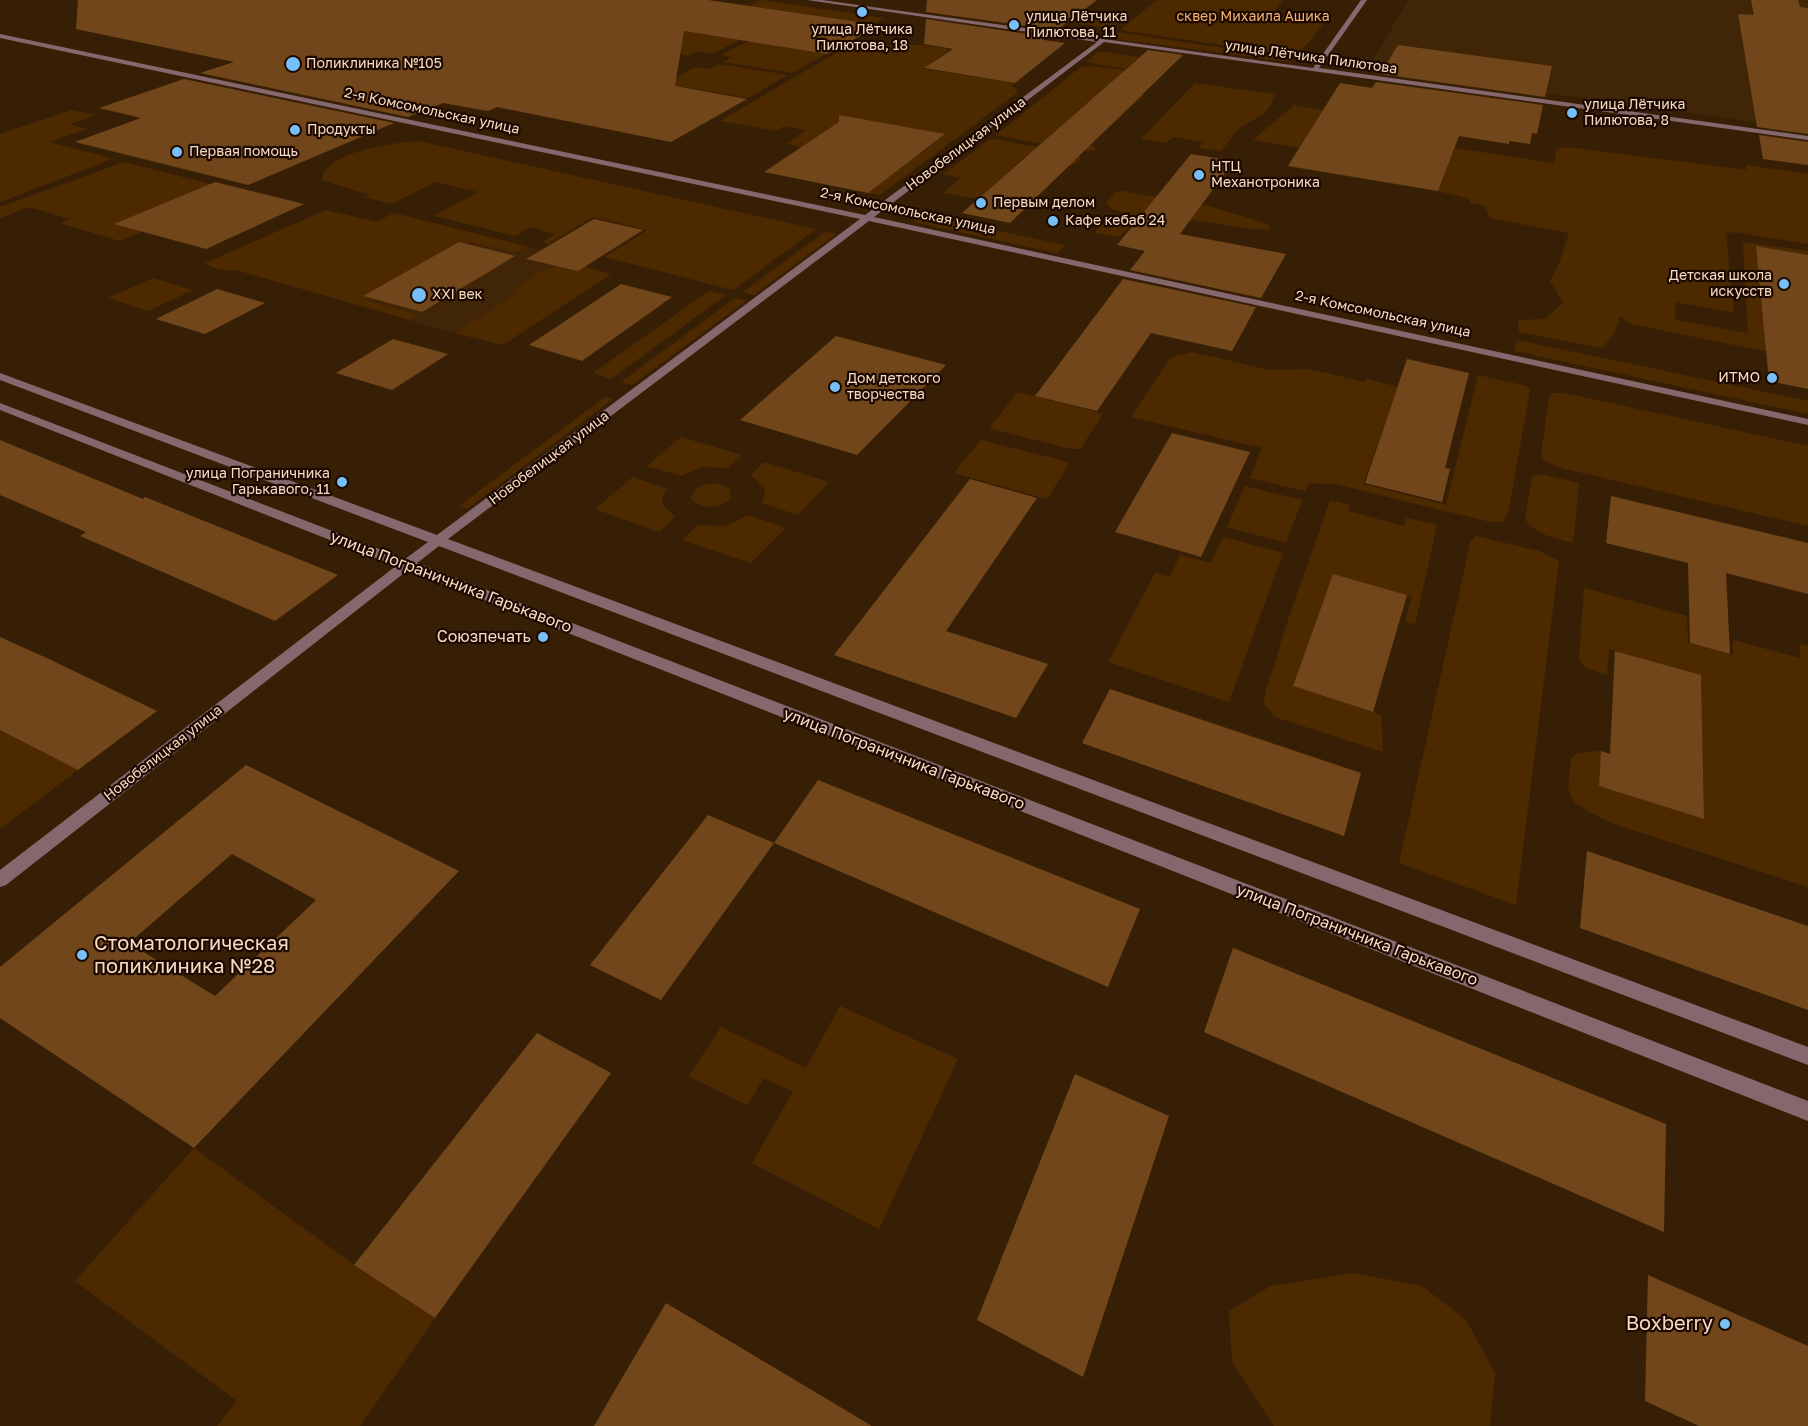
<!DOCTYPE html>
<meta charset="utf-8">
<style>
body{margin:0}
canvas{display:block;background:#371f05}
</style>
<canvas width="1808" height="1426"></canvas>
<script>
const ctx = document.querySelector('canvas').getContext('2d');
ctx.lineJoin = 'round';
function fillPath(path, color) {
  ctx.fillStyle = color;
  ctx.fill(path, 'evenodd');
}
function trace(path, color, width, dash) {
  ctx.strokeStyle = color;
  ctx.lineWidth = width;
  ctx.lineCap = dash ? 'butt' : 'round';
  ctx.setLineDash(dash || []);
  ctx.stroke(path);
}
function write(font, color, halo, rows, align = 'center') {
  ctx.font = font + ' "Golos Text",sans-serif';
  ctx.lineWidth = 4.5;
  ctx.setLineDash([]);
  ctx.textBaseline = 'middle';
  ctx.strokeStyle = halo;
  ctx.fillStyle = color;
  for (const [text, x, y, turn = 0] of rows) {
    ctx.save();
    ctx.translate(x, y);
    ctx.rotate((+turn || 0) * Math.PI / 180);
    ctx.textAlign = isNaN(turn) ? turn : align;
    if (halo) ctx.strokeText(text, 0, 0);
    ctx.fillText(text, 0, 0);
    ctx.restore();
  }
}
const built = new Path2D(`
 M 1408,0 L 1808,0 L 1808,129 L 1368,69 Z
 M 394,213 L 575,258 L 454,333 L 236,270 L 351,235 Z`);
const green = new Path2D(`
 M 761,0 L 884,18 L 874,24 L 750,6 Z
 M 995,0 L 1116,16 L 1121,21 L 1110,28 L 934,4 Z
 M 1157,0 L 1284,0 L 1270,16 L 1325,22 L 1297,56 L 1120,30 Z
 M 692,7 L 757,31 L 712,54 L 697,51 L 688,56 L 632,46 Z
 M 766,32 L 828,53 L 792,73 L 723,62 L 732,57 L 721,55 Z
 M 1118,32 L 1294,59 L 1291,62 L 1116,39 L 1112,36 Z
 M 921,45 L 950,49 L 923,69 L 1015,83 L 1011,86 L 1017,89 L 1017,93 L 880,195 L 868,193 L 883,146 L 922,153 L 945,134 L 847,117 L 816,150 L 787,144 L 806,130 L 784,126 L 777,131 L 720,121 L 848,46 Z
 M 1099,51 L 1139,57 L 1125,69 L 1086,62 Z
 M 720,64 L 788,75 L 748,98 L 686,87 L 666,98 L 643,94 L 696,67 L 709,69 Z
 M 1093,66 L 1136,72 L 1105,89 L 1144,95 L 1090,145 L 1095,147 L 1095,150 L 1077,151 L 996,135 L 1081,67 Z
 M 1195,83 L 1274,94 C 1272,114 1254,118 1240,128 C 1233,134 1227,144 1221,151 L 1199,148 L 1203,142 L 1174,137 L 1165,143 L 1141,139 Z
 M 1294,105 L 1347,115 L 1421,143 L 1554,163 L 1557,149 L 1567,147 L 1746,170 L 1746,165 L 1808,174 L 1808,244 L 1734,232 L 1726,234 L 1734,313 L 1675,302 L 1675,320 L 1748,333 L 1743,242 L 1808,251 L 1808,255 L 1756,246 L 1808,360 L 1631,324 L 1620,316 L 1614,334 L 1602,348 L 1519,332 L 1518,320 L 1546,319 L 1563,302 L 1550,281 L 1559,264 L 1569,233 L 1489,218 L 1485,206 L 1470,203 L 1470,199 L 1438,191 L 1445,172 L 1253,140 Z
 M 72,110 L 95,115 L 70,124 L 87,129 L 49,142 L 110,158 L 107,161 L 0,202 L 0,134 Z
 M 994,139 L 1073,154 L 1080,157 L 1080,160 L 1071,166 L 1025,157 L 978,199 L 943,193 L 961,178 L 943,174 L 989,140 Z
 M 418,141 L 816,229 L 733,290 L 605,257 L 647,230 L 593,217 L 548,244 L 543,242 L 555,234 L 530,227 L 515,236 L 434,216 L 478,192 L 435,182 L 391,204 L 364,197 L 369,195 L 322,180 C 325,151 395,143 418,141 Z
 M 124,162 L 237,191 L 120,241 L 60,223 L 70,219 L 29,207 L 0,218 L 0,207 Z
 M 1122,191 L 1209,206 L 1268,224 L 1271,230 L 1251,229 L 1174,217 L 1166,229 L 1133,223 L 1119,237 L 1094,233 L 1111,215 L 1122,216 L 1125,213 L 1112,209 L 1106,203 L 1116,192 Z
 M 326,210 L 376,222 L 394,213 L 529,247 L 516,252 L 468,242 L 364,300 L 416,314 L 411,320 L 236,270 C 225,272 214,269 205,263 Z
 M 922,215 L 1065,245 L 1057,253 L 913,222 Z
 M 825,232 L 836,234 L 754,295 L 743,292 Z
 M 569,262 L 611,274 L 503,345 L 454,333 L 518,293 L 512,291 L 532,278 L 537,272 Z
 M 153,278 L 193,290 L 148,311 L 108,298 Z
 M 709,291 L 726,295 L 611,379 L 593,373 Z
 M 735,298 L 746,301 L 632,385 L 621,382 Z
 M 1517,340 L 1808,401 L 1808,414 L 1514,351 Z
 M 1192,352 L 1270,370 L 1308,369 L 1365,382 L 1367,379 L 1398,387 L 1363,484 L 1446,505 L 1478,375 L 1527,386 L 1530,390 L 1508,514 L 1502,522 L 1486,521 L 1336,484 L 1309,483 L 1305,491 L 1250,478 L 1262,448 L 1131,417 L 1171,357 Z
 M 1018,392 L 1103,414 L 1080,449 L 1071,449 L 992,429 L 990,427 Z
 M 1553,393 L 1565,393 L 1808,446 L 1808,526 L 1557,467 L 1545,461 L 1541,455 L 1549,398 Z
 M 605,397 L 613,399 L 467,509 L 459,506 Z
 M 681,437 L 742,455 L 728,468 L 703,467 L 681,476 L 647,466 Z
 M 981,440 L 1065,461 L 1069,464 L 1047,499 L 954,473 Z
 M 764,462 L 829,482 L 798,515 L 761,503 L 765,493 L 764,487 L 751,475 Z
 M 1541,474 L 1579,483 L 1573,543 C 1556,538 1535,535 1525,519 L 1532,476 Z
 M 633,477 L 667,489 L 662,498 L 662,504 L 675,517 L 659,532 L 595,509 Z
 M 716,483 L 730,489 L 731,498 C 720,509 706,509 694,502 L 691,497 L 694,490 L 705,484 Z
 M 1245,486 L 1302,500 L 1286,543 L 1227,527 Z
 M 1330,500 L 1350,505 L 1348,511 L 1404,526 L 1406,518 L 1437,525 L 1415,625 L 1405,621 L 1412,597 L 1333,574 L 1293,686 L 1381,715 L 1383,752 L 1275,717 L 1264,704 C 1265,687 1272,675 1276,659 C 1291,605 1313,553 1330,500 Z
 M 748,515 L 786,528 L 751,563 L 682,540 L 698,525 L 726,526 Z
 M 1476,536 L 1539,551 L 1559,561 L 1516,905 L 1399,863 L 1471,540 Z
 M 1223,537 L 1283,553 L 1229,702 L 1108,662 L 1155,573 L 1170,577 L 1180,555 L 1211,563 Z
 M 1584,588 L 1687,616 L 1688,643 L 1733,655 L 1733,640 L 1800,658 L 1800,644 L 1808,646 L 1808,887 L 1614,824 L 1591,813 L 1574,802 L 1568,788 L 1571,759 L 1576,753 L 1601,751 L 1599,786 L 1704,819 L 1701,675 L 1609,649 L 1607,675 L 1584,667 L 1579,659 Z
 M 0,730 L 78,770 L 0,829 Z
 M 840,1006 L 958,1059 L 879,1229 L 752,1163 L 793,1092 L 764,1078 L 747,1105 L 689,1076 L 721,1027 L 806,1068 Z
 M 194,1148 L 354,1265 L 435,1318 L 360,1426 L 217,1426 L 237,1401 L 75,1281 Z
 M 1353,1273 L 1422,1286 L 1466,1320 L 1495,1373 L 1490,1426 L 1274,1426 L 1232,1362 L 1229,1311 L 1271,1286 Z`);
const building = new Path2D(`
 M 78,0 L 708,0 L 880,25 L 827,54 L 684,31 L 675,86 L 747,99 L 671,142 L 497,107 L 488,111 L 443,103 L 408,117 L 200,73 L 234,62 L 76,29 Z
 M 927,0 L 1097,0 L 1057,30 L 926,12 Z
 M 1751,0 L 1798,0 L 1800,7 L 1808,8 L 1808,134 L 1757,127 L 1738,14 L 1754,15 Z
 M 926,19 L 1048,37 L 1044,40 L 1065,43 L 1015,83 L 924,68 L 953,49 L 924,44 Z
 M 1398,45 L 1552,66 L 1545,97 L 1380,74 Z
 M 1148,50 L 1183,55 L 1010,223 L 962,213 Z
 M 184,79 L 394,123 L 248,185 L 75,142 L 141,118 L 99,108 Z
 M 1376,82 L 1543,105 L 1537,134 L 1532,133 L 1530,144 L 1509,141 L 1509,144 L 1459,136 L 1438,191 L 1288,166 L 1340,83 L 1372,88 Z
 M 839,115 L 945,134 L 868,193 L 764,172 L 839,122 Z
 M 1759,135 L 1808,142 L 1808,165 L 1763,159 Z
 M 1191,154 L 1234,161 L 1180,234 L 1286,254 L 1261,298 L 1130,270 L 1145,251 L 1117,245 Z
 M 215,182 L 304,204 L 206,249 L 114,224 Z
 M 594,219 L 643,230 L 578,271 L 526,259 Z
 M 459,242 L 515,256 L 422,312 L 363,296 Z
 M 1756,246 L 1808,255 L 1808,389 L 1769,381 Z
 M 1123,279 L 1256,307 L 1232,351 L 1151,333 L 1097,411 L 1035,396 Z
 M 621,284 L 672,297 L 582,361 L 529,345 Z
 M 217,289 L 265,303 L 205,334 L 156,319 Z
 M 836,336 L 946,365 L 857,455 L 740,420 Z
 M 393,339 L 448,354 L 392,390 L 336,373 Z
 M 1407,359 L 1469,373 L 1445,468 L 1450,469 L 1442,502 L 1365,483 Z
 M 1172,433 L 1250,452 L 1201,557 L 1115,532 Z
 M 0,440 L 143,499 L 145,497 L 338,575 L 275,621 L 80,536 L 86,532 L 0,495 Z
 M 970,479 L 1037,498 L 946,631 L 1048,664 L 1016,718 L 834,655 Z
 M 1611,496 L 1808,543 L 1808,594 L 1726,573 L 1730,654 L 1690,643 L 1688,563 L 1606,543 Z
 M 1333,574 L 1407,595 L 1373,712 L 1293,686 Z
 M 0,637 L 51,660 L 157,711 L 78,770 L 0,730 Z
 M 1615,651 L 1701,675 L 1704,819 L 1599,786 L 1601,751 L 1610,754 Z
 M 1110,689 L 1361,773 L 1344,836 L 1082,743 Z
 M 246,765 L 459,871 L 194,1148 L 0,1018 L 0,967 ZM 232,854 L 316,900 L 215,996 L 129,943 Z
 M 818,780 L 1140,909 L 1108,987 L 774,843 Z
 M 708,815 L 774,843 L 661,1000 L 590,965 Z
 M 1587,851 L 1808,926 L 1808,1010 L 1580,928 Z
 M 1233,948 L 1666,1124 L 1664,1232 L 1204,1032 Z
 M 537,1033 L 611,1073 L 435,1318 L 354,1265 Z
 M 1075,1074 L 1169,1116 L 1083,1377 L 977,1320 Z
 M 1648,1275 L 1808,1346 L 1808,1426 L 1699,1426 L 1645,1401 Z
 M 666,1303 L 872,1426 L 594,1426 Z`);
const minor = new Path2D(`
 M 807,0 L 822,0 L 1313,68 L 1361,0 L 1367,0 L 1319,68 L 1808,136 L 1808,140 L 1104,42 L 874,217 L 1808,419 L 1808,425 L 869,221 L 448,539 L 1808,1047 L 1808,1065 L 439,546 L 417,563 L 1808,1101 L 1808,1121 L 408,570 L 6,885 L 0,887 L 0,870 L 396,566 L 0,410 L 0,403 L 405,559 L 428,542 L 0,380 L 0,373 L 437,535 L 860,219 L 0,38 L 0,34 L 865,215 L 1097,42 Z`);
const markers = [
 [862,12,6,"#78bff7"],
 [1014,25,6,"#78bff7"],
 [293,64,8,"#78bff7"],
 [1572,113,6,"#78bff7"],
 [295,130,6,"#78bff7"],
 [177,152,6,"#78bff7"],
 [1199,175,6,"#78bff7"],
 [981,203,6,"#78bff7"],
 [1053,221,6,"#78bff7"],
 [1784,284,6,"#78bff7"],
 [419,295,8,"#78bff7"],
 [1772,378,6,"#78bff7"],
 [835,387,6,"#78bff7"],
 [342,482,6,"#78bff7"],
 [543,637,6,"#78bff7"],
 [82,955,6,"#78bff7"],
 [1725,1324,6,"#78bff7"]
];
const farPoinames = [
 ["улица Лётчика",1026,17],
 ["Пилютова, 11",1026,33],
 ["улица Лётчика",862,30,"center"],
 ["Пилютова, 18",862,46,"center"],
 ["Поликлиника №105",306,64],
 ["улица Лётчика",1584,105],
 ["Пилютова, 8",1584,121],
 ["Продукты",307,130],
 ["Первая помощь",189,152],
 ["НТЦ",1211,167],
 ["Механотроника",1211,183],
 ["Первым делом",993,203],
 ["Кафе кебаб 24",1065,221],
 ["Детская школа",1772,276,"right"],
 ["искусств",1772,292,"right"],
 ["XXI век",432,295],
 ["ИТМО",1760,378,"right"],
 ["Дом детского",847,379],
 ["творчества",847,395],
 ["улица Пограничника",330,474,"right"],
 ["Гарькавого, 11",330,490,"right"]
];
const farParknames = [
 ["сквер Михаила Ашика",1253,17]
];
const farStreetnames = [
 ["улица Лётчика Пилютова",1311,57,8],
 ["2-я Комсомольская улица",432,111,12],
 ["Новобелицкая улица",966,144,-37],
 ["2-я Комсомольская улица",908,211,12],
 ["2-я Комсомольская улица",1383,314,12],
 ["Новобелицкая улица",549,458,-37],
 ["Новобелицкая улица",163,753,-38]
];
const streetNames = [
 ["улица Пограничника Гарькавого",451,582,21],
 ["улица Пограничника Гарькавого",904,759,21],
 ["улица Пограничника Гарькавого",1357,935,21]
];
const poiNames = [
 ["Союзпечать",531,637]
];
const nearPoinames = [
 ["Стоматологическая",94,944],
 ["поликлиника №28",94,967],
 ["Boxberry",1713,1324,"right"]
];
fillPath(built, '#412507');
fillPath(green, '#4d2900');
fillPath(building, '#70461a');
fillPath(minor, '#85676e');
for (const [x, y, r, color] of markers) {
  const dot = new Path2D();
  dot.arc(x, y, r, 0, 2 * Math.PI);
  ctx.fillStyle = color;
  ctx.fill(dot);
  trace(dot, '#1b0900', 2);
}
write('14px', '#f7dbc3', '#1b0900', farPoinames, 'left');
write('14px', '#f5b272', '#1b0900', farParknames);
write('14px', '#f7dbc3', '#1b0900', farStreetnames);
write('16px', '#f7dbc3', '#1b0900', streetNames);
write('16px', '#f7dbc3', '#1b0900', poiNames, 'right');
write('20px', '#f7dbc3', '#1b0900', nearPoinames, 'left');
</script>
